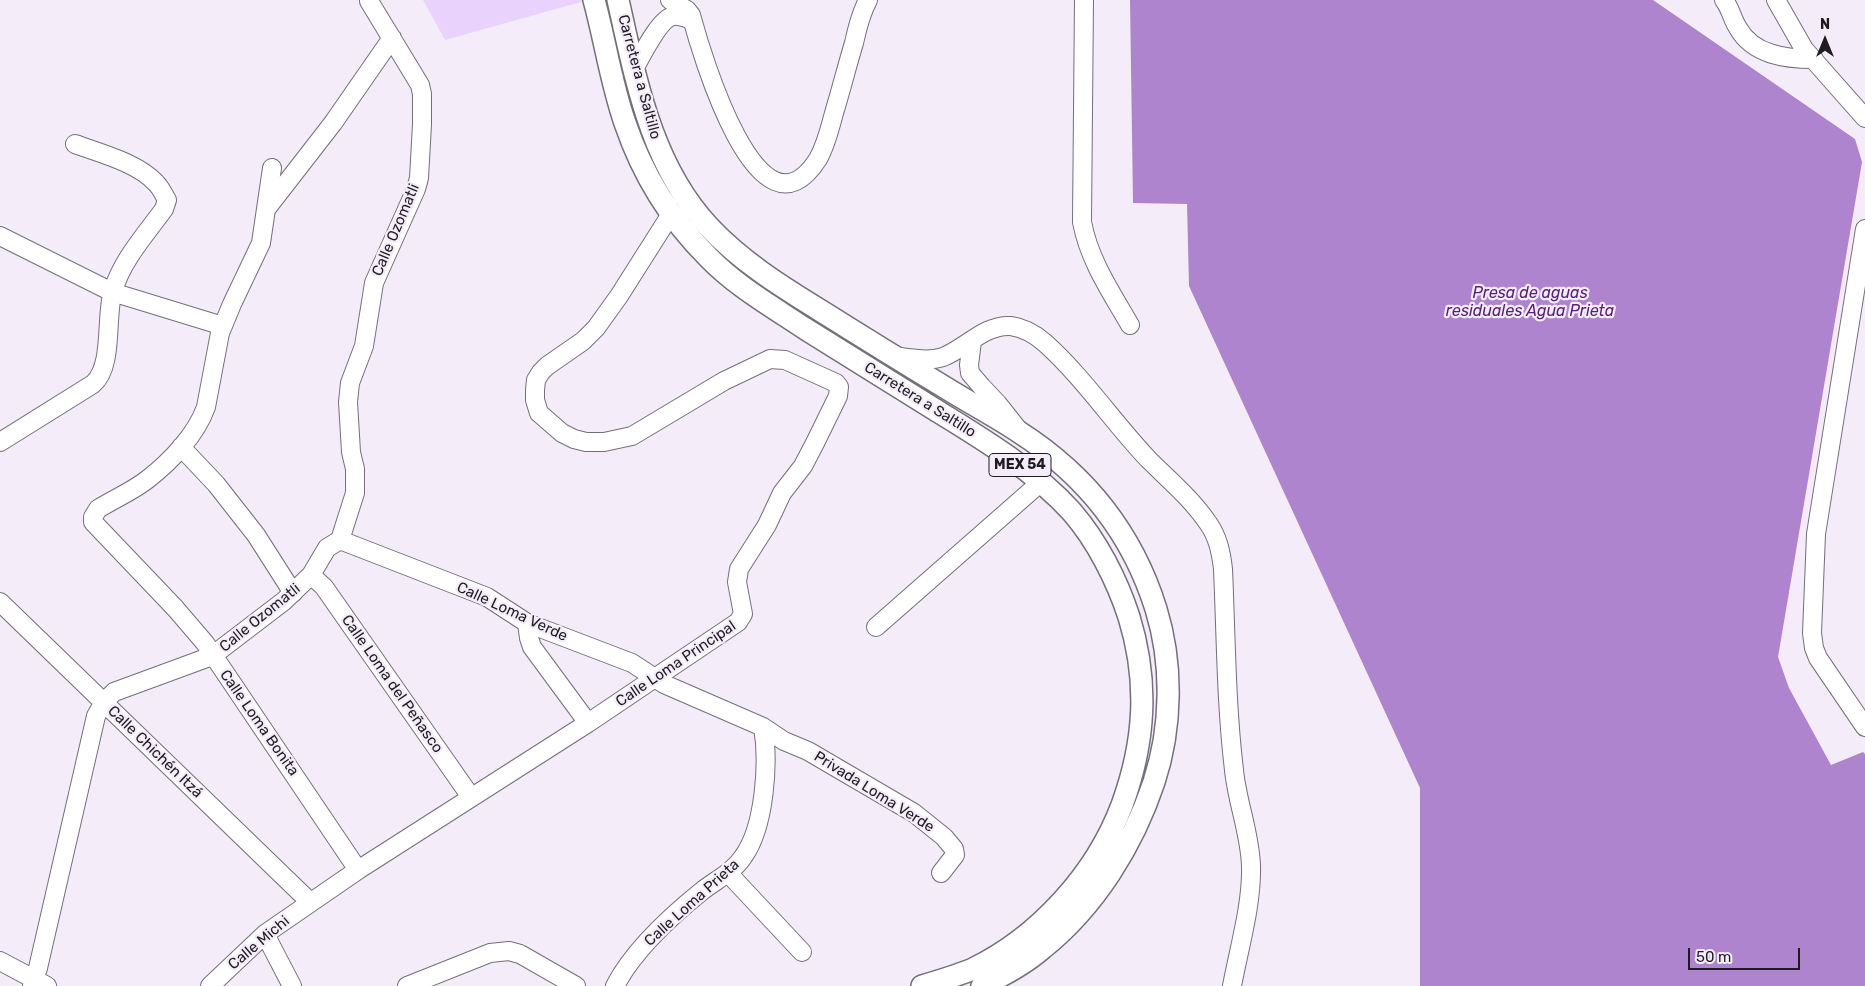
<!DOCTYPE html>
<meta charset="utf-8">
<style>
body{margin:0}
#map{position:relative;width:1865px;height:986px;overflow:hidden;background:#f4edf9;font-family:Rubik,sans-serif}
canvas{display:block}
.north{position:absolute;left:1800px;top:15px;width:50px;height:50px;-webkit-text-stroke:4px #f4edf9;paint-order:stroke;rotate:0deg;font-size:14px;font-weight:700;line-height:20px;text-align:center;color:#1f1c21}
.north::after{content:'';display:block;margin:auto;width:18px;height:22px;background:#1f1c21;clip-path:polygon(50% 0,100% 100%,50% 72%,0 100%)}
.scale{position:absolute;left:1688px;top:948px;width:112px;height:22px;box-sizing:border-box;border:2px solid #1f1c21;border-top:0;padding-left:6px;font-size:15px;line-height:18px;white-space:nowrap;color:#1f1c21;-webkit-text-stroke:4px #f4edf9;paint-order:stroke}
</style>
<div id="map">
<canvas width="1865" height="986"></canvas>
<div class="north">N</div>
<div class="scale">50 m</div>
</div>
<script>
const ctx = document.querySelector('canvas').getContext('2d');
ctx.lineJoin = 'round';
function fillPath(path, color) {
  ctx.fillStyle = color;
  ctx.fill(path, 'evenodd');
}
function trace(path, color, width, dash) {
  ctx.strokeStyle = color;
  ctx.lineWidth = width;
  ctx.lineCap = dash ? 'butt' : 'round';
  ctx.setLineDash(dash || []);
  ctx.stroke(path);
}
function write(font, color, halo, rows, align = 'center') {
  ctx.font = font + ' Rubik,sans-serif';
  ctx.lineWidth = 4.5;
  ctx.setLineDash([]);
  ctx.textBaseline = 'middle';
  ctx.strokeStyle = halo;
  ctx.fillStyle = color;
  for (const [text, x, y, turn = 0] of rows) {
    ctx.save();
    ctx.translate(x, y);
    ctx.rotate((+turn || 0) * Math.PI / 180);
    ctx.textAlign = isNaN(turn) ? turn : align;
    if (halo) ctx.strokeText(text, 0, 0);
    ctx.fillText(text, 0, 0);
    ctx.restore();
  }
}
const green = new Path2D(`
 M 423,0 L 588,0 L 445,40 Z`);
const water = new Path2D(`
 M 1130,0 L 1653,0 L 1855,139 L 1862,162 L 1778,657 L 1789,688 L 1831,765 L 1863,752 L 1865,754 L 1865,986 L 1420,986 L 1420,788 L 1189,286 L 1187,204 L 1133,203 Z`);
const minor = new Path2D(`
 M 670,0 L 687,10 L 691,15 C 701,52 759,252 818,159 C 826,145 830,128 834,113 C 841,90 847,66 854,43 C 857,29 861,13 868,0
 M 1084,0 L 1082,222 C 1089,260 1111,292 1130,325
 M 1724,0 C 1731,9 1732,19 1738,28 C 1753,55 1786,59 1814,59
 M 1776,0 L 1804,49 L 1865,118
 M 634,69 C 641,57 659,19 673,16 C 679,15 686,18 692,20
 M 272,168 L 261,243 L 232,304 L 220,333 L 206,407 C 196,435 171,461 148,479 C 133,491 114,499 98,509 L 93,517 L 93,522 L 175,608 L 205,643 L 358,870
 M 267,208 L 333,123 L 392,38
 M 1865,229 L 1816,534 L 1812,633 L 1814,648 L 1818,658 L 1865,727
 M 0,236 L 112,292 L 223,326
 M 972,341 L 969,365 L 970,373 L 982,387 L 998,404 L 1017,428
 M 894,356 C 909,358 928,362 943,357 C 966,348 985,324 1011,326 C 1024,328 1035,334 1045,343 C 1083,377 1113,422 1148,459 C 1169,480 1191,498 1208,523 C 1218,537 1221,552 1223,569 C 1226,636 1226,703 1234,770 C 1237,802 1250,833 1251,866 C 1252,905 1239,948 1232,986
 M 0,442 L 93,384 C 114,366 105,316 113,291 C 122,260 146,234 164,209 L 167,200 C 164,195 161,188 156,183 C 138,163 100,153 75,144
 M 181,447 L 216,484 L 256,535 L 293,593
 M 340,540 L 487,597 L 527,623 L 632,663 L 664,684 L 763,727 L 784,741 L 808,751 L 914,813 L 944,837 L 954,849 L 955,855 L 941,873
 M 340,540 L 355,493 L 355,469 L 351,452 L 348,402 L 350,383 L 364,346 L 374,283 L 416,189 L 419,178 L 422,124 L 422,94 L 420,85 L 369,1
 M 311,575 L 324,587 L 471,797
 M 0,602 L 310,902
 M 527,623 L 529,638 L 532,647 L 588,723
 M 876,627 L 1040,483
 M 728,873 L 802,952
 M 265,934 L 292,986
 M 0,961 L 47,986
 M 32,986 L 38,968 L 96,716 L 104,702 L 114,692 L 212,656 L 284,601 L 311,575 L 327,548 L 340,540
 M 210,986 L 265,934 L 358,870 L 588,723 L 738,622 L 743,614 L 737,582 L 739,569 L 767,525 L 782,493 L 803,466 L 815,443 L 838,396 L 839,387 L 836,383 L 785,360 L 770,359 L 724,381 L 632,436 L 604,442 L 586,442 L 574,439 L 562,433 L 539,413 L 535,400 L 535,390 L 536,380 L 541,372 L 547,366 L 583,341 L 596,328 L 619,296 L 671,214
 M 407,986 L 490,953 L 509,951 L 520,954 L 576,986
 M 615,986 C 633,951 671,916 702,891 C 716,880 733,872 743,857 C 765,827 769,762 763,727`);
const major = new Path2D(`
 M 594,0 C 605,40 611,83 625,123 C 642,173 671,220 708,257 C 736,286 771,306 804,328 C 847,355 891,382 934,409 C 983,439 1033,469 1072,512 C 1097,541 1117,580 1129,617 C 1149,682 1145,742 1122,805 C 1096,874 1039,937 973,969 C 956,976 939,981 922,986
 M 618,0 C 636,80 651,165 709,227 C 741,261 779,285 818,309 C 861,336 903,362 946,388 C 970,403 995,416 1019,432 C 1086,475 1132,532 1156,609 C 1173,664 1172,727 1154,782 C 1133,845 1095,906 1043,948 C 1025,964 1003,975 982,986`);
const shields = [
 [1020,465,62]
];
const shieldNames = [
 ["MEX 54",1020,465]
];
const streetNames = [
 ["Carretera a Saltillo",639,77,75],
 ["Calle Ozomatli",396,230,-67],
 ["Carretera a Saltillo",920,400,32],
 ["Calle Loma Verde",512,612,25],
 ["Calle Ozomatli",260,618,-39],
 ["Calle Loma Principal",676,664,-34],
 ["Calle Loma del Peñasco",392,684,55],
 ["Calle Loma Bonita",259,723,55],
 ["Calle Chichén Itzá",155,752,44],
 ["Privada Loma Verde",874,792,32],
 ["Calle Loma Prieta",692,903,-42],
 ["Calle Michi",259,943,-40]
];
const waterNames = [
 ["Presa de aguas",1530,293],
 ["residuales Agua Prieta",1530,311]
];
fillPath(green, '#e9d2fb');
fillPath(water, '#af84ce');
trace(minor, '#746f79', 20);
trace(major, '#746f79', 24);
trace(minor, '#fff', 18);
trace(major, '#fff', 21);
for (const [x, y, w] of shields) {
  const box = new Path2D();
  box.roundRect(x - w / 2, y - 11.5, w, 23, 4);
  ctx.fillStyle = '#f4edf9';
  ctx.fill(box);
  trace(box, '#1f1c21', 1);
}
write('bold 14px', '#1f1c21', null, shieldNames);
write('15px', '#1f1c21', '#f4edf9', streetNames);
write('italic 16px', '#59227a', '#f4edf9', waterNames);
</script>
